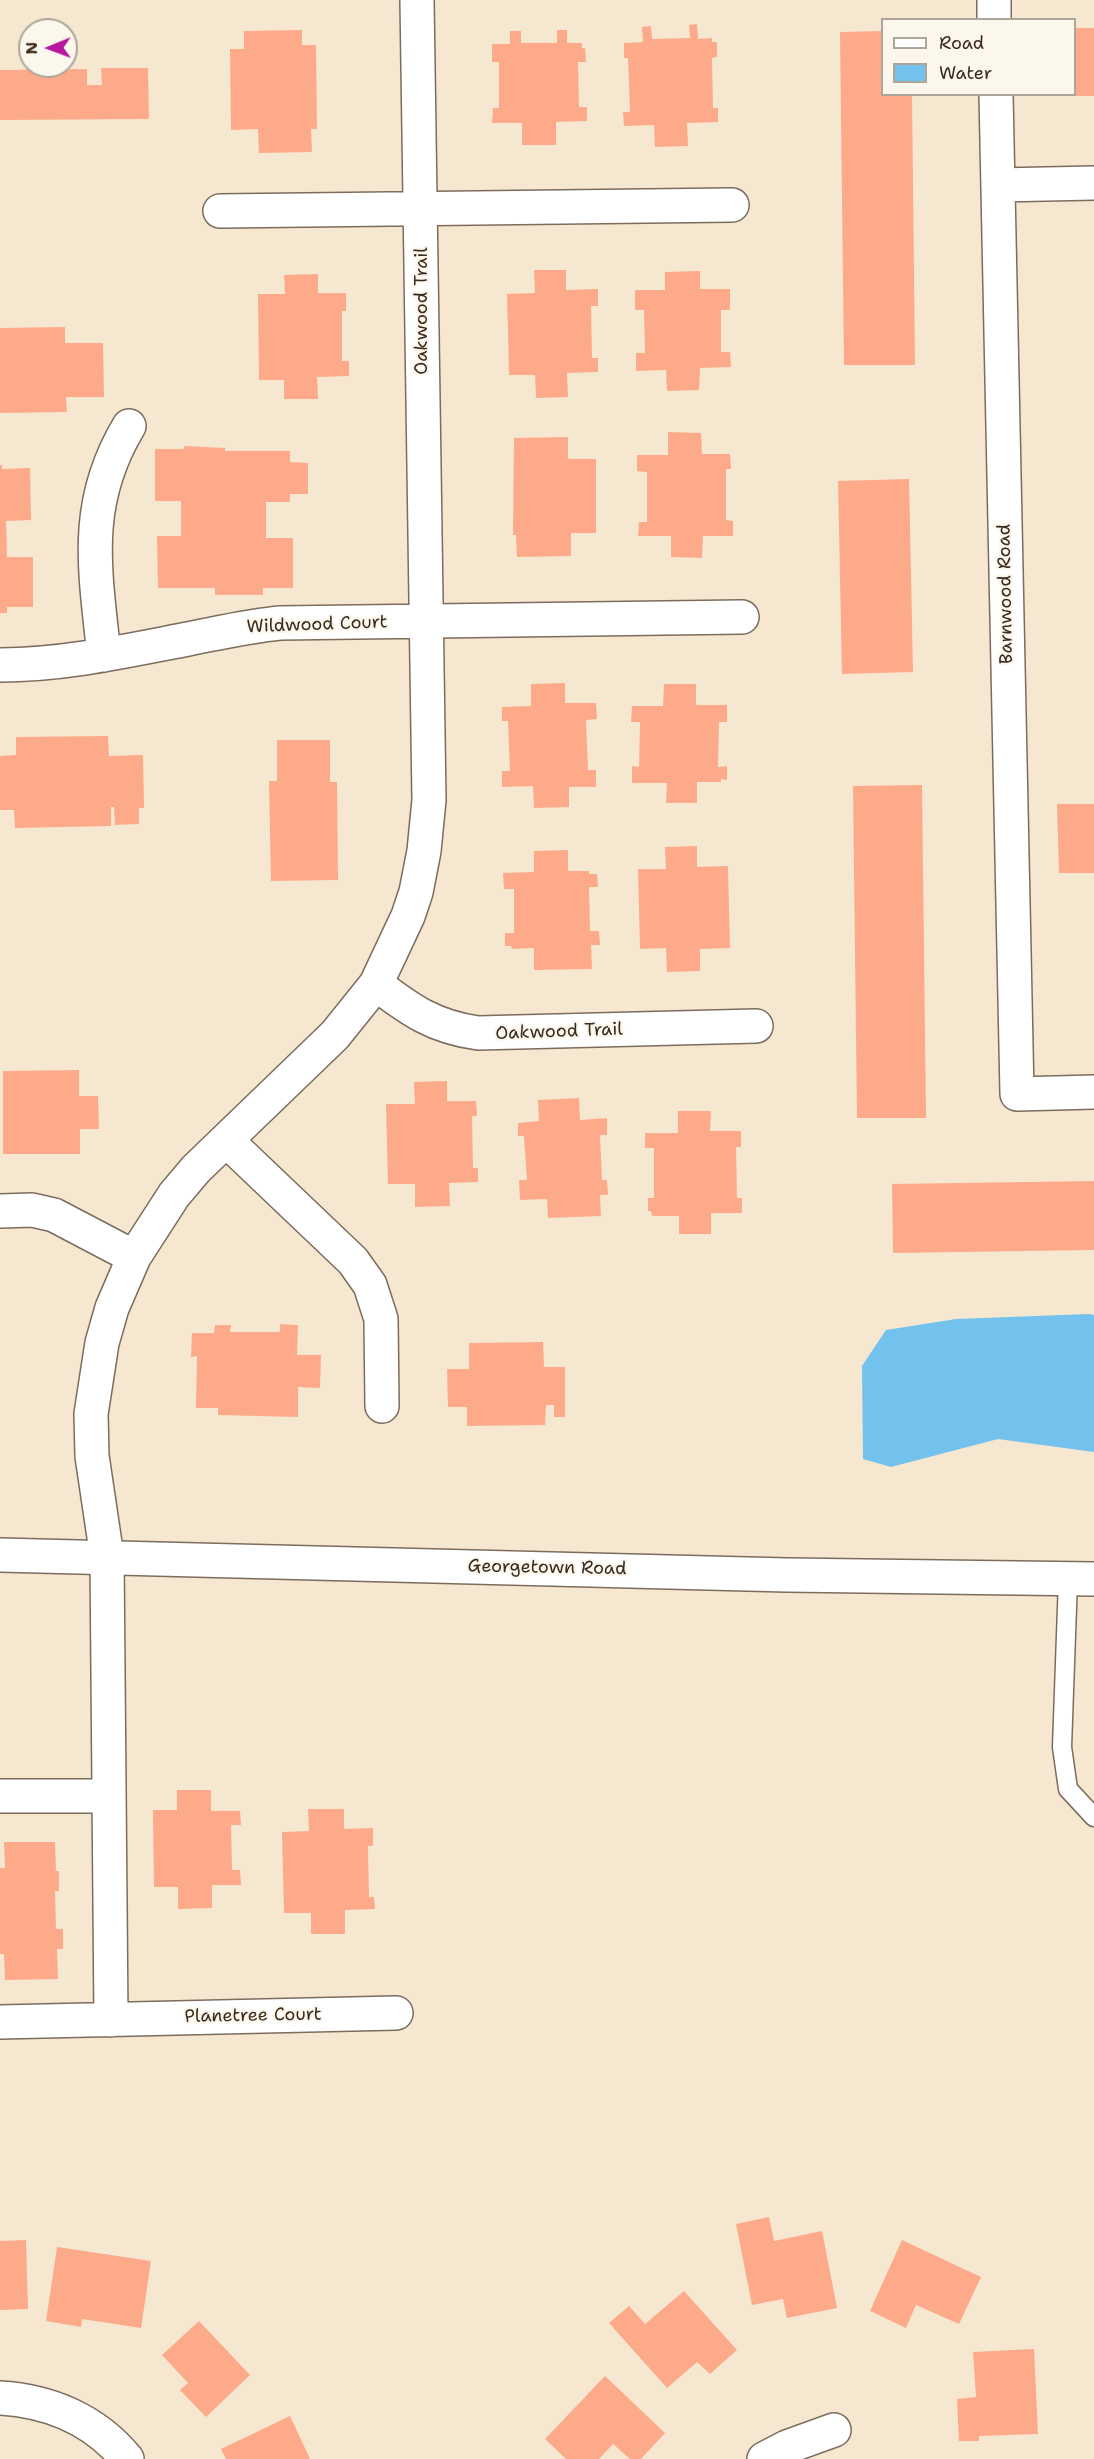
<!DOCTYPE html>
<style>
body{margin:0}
#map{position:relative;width:1094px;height:2459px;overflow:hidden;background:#f6e7d1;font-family:"Shantell Sans",sans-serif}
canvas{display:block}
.legend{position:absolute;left:881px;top:18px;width:195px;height:78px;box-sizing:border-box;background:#fbf7ec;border:2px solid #aea59a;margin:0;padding:8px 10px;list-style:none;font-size:18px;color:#3b2a1e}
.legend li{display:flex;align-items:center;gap:12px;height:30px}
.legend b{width:30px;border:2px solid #aea59a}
.north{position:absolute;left:18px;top:18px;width:60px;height:60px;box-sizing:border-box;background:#fbf7ec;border:2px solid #aea59a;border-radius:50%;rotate:269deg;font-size:16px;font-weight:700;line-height:24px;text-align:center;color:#3b2a1e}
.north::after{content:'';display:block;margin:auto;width:21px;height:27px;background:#b5179e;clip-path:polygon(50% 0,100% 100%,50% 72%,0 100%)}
</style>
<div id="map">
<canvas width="1094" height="2459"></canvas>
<ul class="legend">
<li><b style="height:8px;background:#fff"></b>Road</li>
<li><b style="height:16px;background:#73c2ee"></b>Water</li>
</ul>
<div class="north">N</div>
</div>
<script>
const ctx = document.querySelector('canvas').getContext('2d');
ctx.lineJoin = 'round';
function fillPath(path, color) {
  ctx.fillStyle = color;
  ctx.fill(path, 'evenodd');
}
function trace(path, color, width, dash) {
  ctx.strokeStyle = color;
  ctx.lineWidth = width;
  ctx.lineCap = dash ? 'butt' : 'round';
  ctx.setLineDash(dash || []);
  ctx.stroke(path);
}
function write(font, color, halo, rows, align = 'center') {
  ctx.font = font + ' "Shantell Sans",sans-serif';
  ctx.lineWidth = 4.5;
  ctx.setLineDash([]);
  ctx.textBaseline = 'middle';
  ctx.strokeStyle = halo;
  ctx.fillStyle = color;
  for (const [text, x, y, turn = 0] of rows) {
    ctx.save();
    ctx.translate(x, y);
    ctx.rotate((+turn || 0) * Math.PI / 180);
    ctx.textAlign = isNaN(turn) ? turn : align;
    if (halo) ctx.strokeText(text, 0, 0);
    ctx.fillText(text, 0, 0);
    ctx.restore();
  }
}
const water = new Path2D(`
 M 1089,1314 L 1094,1315 L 1094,1452 L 998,1439 L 891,1467 L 863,1459 L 862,1366 L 886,1330 L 956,1319 Z`);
const building = new Path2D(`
 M 697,24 L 698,39 L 712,38 L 712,42 L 717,42 L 717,57 L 712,58 L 713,108 L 718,108 L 718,122 L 687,123 L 688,146 L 655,147 L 654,125 L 624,126 L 623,112 L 630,112 L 628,58 L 624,58 L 624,43 L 643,42 L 642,27 L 651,26 L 652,39 L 690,38 L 689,25 Z
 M 1074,28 L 1094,28 L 1094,96 L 1074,96 Z
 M 302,30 L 302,45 L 316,45 L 317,129 L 311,129 L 312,152 L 259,153 L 258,129 L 231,130 L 230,49 L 244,49 L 244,31 Z
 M 557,30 L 567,30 L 567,43 L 582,43 L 582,48 L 585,48 L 586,62 L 578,62 L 579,107 L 587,107 L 587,121 L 556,122 L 556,145 L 522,145 L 522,123 L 492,123 L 493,108 L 499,108 L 499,62 L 492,62 L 492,44 L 510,44 L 510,31 L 521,31 L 521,43 L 557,43 Z
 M 882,31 L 882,94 L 912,94 L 915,365 L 844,365 L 840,32 Z
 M 101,68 L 148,68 L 149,119 L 0,120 L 0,70 L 87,69 L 87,85 L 102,85 Z
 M 534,270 L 566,270 L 566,290 L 598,289 L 598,306 L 591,306 L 592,358 L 598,358 L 598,372 L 567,373 L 568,397 L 536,398 L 535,375 L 509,375 L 507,294 L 535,293 Z
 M 700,271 L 700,289 L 730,289 L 730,310 L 721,310 L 721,352 L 730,352 L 731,367 L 700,368 L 699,390 L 667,391 L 666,370 L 636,371 L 636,353 L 645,353 L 644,310 L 635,310 L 635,290 L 665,290 L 665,272 Z
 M 318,274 L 318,293 L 346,293 L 346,311 L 342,311 L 342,361 L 349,361 L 349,376 L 317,377 L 318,399 L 284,399 L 284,380 L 259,380 L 258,294 L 285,294 L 284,275 Z
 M 65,327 L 65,343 L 103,343 L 104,397 L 66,397 L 67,412 L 0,413 L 0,328 Z
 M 668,432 L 701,433 L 702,454 L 730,454 L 731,469 L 726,469 L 726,520 L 733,521 L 733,536 L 703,536 L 702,558 L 671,557 L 671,536 L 638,536 L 639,522 L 647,522 L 647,472 L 637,471 L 637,455 L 668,455 Z
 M 568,437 L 568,459 L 596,459 L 596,533 L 571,533 L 571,556 L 517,557 L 516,535 L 513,535 L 514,438 Z
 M 184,446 L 225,448 L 225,451 L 290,451 L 290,462 L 308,463 L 308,494 L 290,494 L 290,502 L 266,502 L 266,538 L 293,538 L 293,588 L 263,588 L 263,595 L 215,595 L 215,588 L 158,588 L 157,536 L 181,536 L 181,501 L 155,501 L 155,449 L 184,449 Z
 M 0,465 L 2,465 L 2,469 L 30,468 L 31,520 L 6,521 L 7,557 L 33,557 L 33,607 L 7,607 L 7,613 L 0,613 Z
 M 909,479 L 913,672 L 842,674 L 838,481 Z
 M 565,683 L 565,703 L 596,703 L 597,719 L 586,720 L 588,770 L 596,770 L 596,787 L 569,787 L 569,807 L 534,808 L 533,786 L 502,787 L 502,771 L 510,771 L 508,721 L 502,721 L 502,707 L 531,706 L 531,684 Z
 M 664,684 L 696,684 L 696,705 L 727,705 L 727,722 L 719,722 L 718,767 L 727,766 L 727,780 L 721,779 L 721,782 L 697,782 L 697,803 L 666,803 L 667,783 L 632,783 L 632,766 L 639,767 L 640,722 L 631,722 L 632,706 L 663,706 Z
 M 108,736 L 109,756 L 143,755 L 144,808 L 139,808 L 139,824 L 115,825 L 114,807 L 111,807 L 111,826 L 15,828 L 14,810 L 0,810 L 0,756 L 16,755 L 16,737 Z
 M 277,740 L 330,740 L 330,782 L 337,782 L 338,880 L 271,881 L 269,781 L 277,781 Z
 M 922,785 L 926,1118 L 857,1118 L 853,786 Z
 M 1057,804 L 1094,804 L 1094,873 L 1059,873 Z
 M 697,846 L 697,867 L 728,866 L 730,948 L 700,949 L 700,971 L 667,972 L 666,948 L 640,949 L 638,869 L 666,869 L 665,847 Z
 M 568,850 L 568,871 L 589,871 L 589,874 L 597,874 L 598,887 L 589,887 L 590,931 L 599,931 L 600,945 L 591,945 L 592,969 L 534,970 L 534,948 L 512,949 L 511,946 L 505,946 L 505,933 L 514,933 L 514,889 L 504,889 L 503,873 L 534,872 L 534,851 Z
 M 79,1070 L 79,1096 L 98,1096 L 99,1129 L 80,1129 L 80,1154 L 3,1154 L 3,1071 Z
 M 447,1081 L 447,1101 L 476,1101 L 477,1116 L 472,1116 L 473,1168 L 478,1168 L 478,1182 L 449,1183 L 450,1206 L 415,1207 L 415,1184 L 388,1184 L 386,1104 L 415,1104 L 414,1082 Z
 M 579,1098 L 580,1120 L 607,1118 L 607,1135 L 600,1135 L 602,1180 L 607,1180 L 608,1195 L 600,1195 L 601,1216 L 548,1218 L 547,1199 L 520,1200 L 519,1180 L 527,1180 L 524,1136 L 518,1136 L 518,1123 L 539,1121 L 538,1100 Z
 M 678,1111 L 711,1111 L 710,1131 L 741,1131 L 741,1147 L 736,1147 L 737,1198 L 742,1198 L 742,1213 L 711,1213 L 711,1234 L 679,1234 L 679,1216 L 652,1216 L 651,1211 L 648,1211 L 648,1198 L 654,1198 L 654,1148 L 645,1148 L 645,1133 L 678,1133 Z
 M 1094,1181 L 1094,1250 L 893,1253 L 892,1184 Z
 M 280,1324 L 298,1325 L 297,1355 L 321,1355 L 320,1388 L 298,1387 L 298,1417 L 218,1415 L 218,1408 L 196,1408 L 197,1356 L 191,1357 L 192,1333 L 214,1333 L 215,1325 L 231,1325 L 230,1332 L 280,1332 Z
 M 543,1342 L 544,1367 L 565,1367 L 565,1417 L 554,1417 L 554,1405 L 546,1405 L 545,1425 L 467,1426 L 467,1407 L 448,1407 L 447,1369 L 469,1369 L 469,1343 Z
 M 177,1790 L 211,1790 L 211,1811 L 240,1811 L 241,1825 L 231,1825 L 232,1870 L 240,1870 L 241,1885 L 212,1885 L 212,1908 L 178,1909 L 178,1887 L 154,1887 L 153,1810 L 177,1810 Z
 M 308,1809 L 344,1809 L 344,1829 L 373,1828 L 373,1846 L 368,1846 L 369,1897 L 374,1897 L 375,1909 L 345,1910 L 345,1934 L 311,1934 L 311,1913 L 284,1913 L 282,1832 L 309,1831 Z
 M 4,1842 L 55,1842 L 56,1871 L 59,1871 L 59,1891 L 55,1891 L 56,1929 L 63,1929 L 63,1949 L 57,1949 L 58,1979 L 5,1980 L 4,1954 L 0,1954 L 0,1868 L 5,1868 Z
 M 769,2217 L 774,2241 L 822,2231 L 837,2308 L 787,2318 L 783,2299 L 752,2305 L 736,2224 Z
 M 26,2240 L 28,2309 L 0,2310 L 0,2241 Z
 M 902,2240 L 981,2277 L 959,2324 L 916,2305 L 906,2328 L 870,2311 Z
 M 57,2247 L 151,2261 L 141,2328 L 82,2319 L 81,2327 L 46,2321 Z
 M 684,2291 L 737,2350 L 710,2374 L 697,2362 L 667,2388 L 609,2323 L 629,2306 L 645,2324 Z
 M 199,2321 L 250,2375 L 206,2417 L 180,2390 L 188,2383 L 162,2355 Z
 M 1034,2349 L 1038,2434 L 979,2436 L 979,2441 L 959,2441 L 957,2399 L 976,2397 L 973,2352 Z
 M 605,2376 L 665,2433 L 641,2459 L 630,2459 L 613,2444 L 599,2459 L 566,2459 L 545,2439 Z
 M 290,2416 L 310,2459 L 226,2459 L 221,2449 Z`);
const lane = new Path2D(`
 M 1068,1579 L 1062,1747 L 1068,1789 L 1094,1817`);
const street = new Path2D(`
 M 994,0 L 994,20
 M 996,94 L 1017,1094 L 1094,1092
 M 998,185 L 1094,183
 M 220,211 L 732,205
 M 104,655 C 95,569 82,504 129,426
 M 0,665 C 63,665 126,651 188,639 C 219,633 248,626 280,623 L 742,617
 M 376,984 C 410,1010 434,1027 478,1033 L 756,1026
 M 226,1140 L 353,1261 L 370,1285 L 381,1319 L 382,1406
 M 0,1211 L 32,1210 L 54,1215 L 134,1257
 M 0,1796 L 108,1796
 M 111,2020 L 107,1557 L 92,1456 L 91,1414 L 102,1343 L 112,1308 L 134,1257 L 174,1195 L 196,1169 L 335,1035 L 376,984 L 408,916 L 416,892 L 424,851 L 429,800 L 417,0
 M 0,2022 L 396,2013
 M 0,2398 C 50,2401 95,2420 127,2459
 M 764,2459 L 787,2447 L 834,2430`);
const secondary = new Path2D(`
 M 0,1555 L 787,1575 L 1094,1579`);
const streetNames = [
 ["Oakwood Trail",422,311,-90],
 ["Barnwood Road",1006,594,-91],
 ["Wildwood Court",317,625,-2],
 ["Oakwood Trail",559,1032,-2],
 ["Georgetown Road",547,1568,1],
 ["Planetree Court",253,2016,-1]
];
fillPath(water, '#73c2ee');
fillPath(building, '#fdaa8a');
trace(lane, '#7c6c5d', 21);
trace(street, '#7c6c5d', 36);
trace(secondary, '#7c6c5d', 36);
trace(lane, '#fff', 18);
trace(street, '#fff', 33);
trace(secondary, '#fff', 33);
write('18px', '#3b2a1e', '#fbf7ec', streetNames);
</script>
